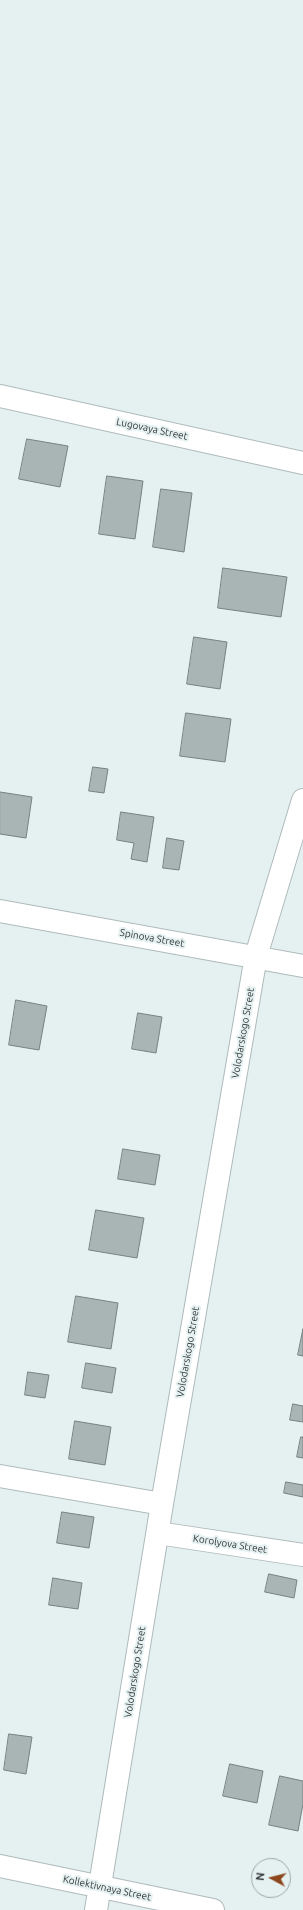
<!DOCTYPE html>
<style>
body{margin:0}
#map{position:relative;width:303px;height:1910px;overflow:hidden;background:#e5f1f1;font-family:Ubuntu,sans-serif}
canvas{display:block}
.north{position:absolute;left:251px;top:1858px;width:40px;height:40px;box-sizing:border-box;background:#e5f1f1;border:1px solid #9da6a6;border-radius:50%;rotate:277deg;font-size:11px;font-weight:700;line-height:16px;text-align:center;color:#323636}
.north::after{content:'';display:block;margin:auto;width:14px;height:18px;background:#8c471d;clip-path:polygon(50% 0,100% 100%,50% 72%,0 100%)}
</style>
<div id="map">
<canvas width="303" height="1910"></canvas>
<div class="north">N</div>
</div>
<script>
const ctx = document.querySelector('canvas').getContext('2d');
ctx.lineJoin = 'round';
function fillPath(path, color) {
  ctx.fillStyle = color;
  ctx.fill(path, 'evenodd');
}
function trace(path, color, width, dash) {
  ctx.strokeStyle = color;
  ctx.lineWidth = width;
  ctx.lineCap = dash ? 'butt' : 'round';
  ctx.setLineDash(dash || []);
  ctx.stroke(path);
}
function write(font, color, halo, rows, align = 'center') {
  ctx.font = font + ' Ubuntu,sans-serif';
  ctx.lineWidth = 4;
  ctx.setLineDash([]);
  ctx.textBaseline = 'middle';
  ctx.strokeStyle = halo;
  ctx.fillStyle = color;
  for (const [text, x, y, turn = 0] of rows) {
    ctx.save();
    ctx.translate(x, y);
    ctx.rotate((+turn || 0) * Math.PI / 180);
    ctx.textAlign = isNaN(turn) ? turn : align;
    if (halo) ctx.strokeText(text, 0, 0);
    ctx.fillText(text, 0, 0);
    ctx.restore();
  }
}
const building = new Path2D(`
 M 27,439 L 68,446 L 60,487 L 19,479 Z
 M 107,476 L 143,481 L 135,539 L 99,534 Z
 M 161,489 L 192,493 L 184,552 L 153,547 Z
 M 223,568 L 287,577 L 281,617 L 218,608 Z
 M 194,637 L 227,642 L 220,689 L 187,684 Z
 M 186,713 L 231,719 L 225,762 L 180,756 Z
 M 93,767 L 108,769 L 104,793 L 89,791 Z
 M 0,792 L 32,797 L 26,838 L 0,834 Z
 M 121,812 L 154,817 L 147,862 L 131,859 L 134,843 L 117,840 Z
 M 167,838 L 184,841 L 179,870 L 163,868 Z
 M 16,1000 L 47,1006 L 39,1050 L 9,1045 Z
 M 138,1013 L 162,1017 L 156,1053 L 132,1049 Z
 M 123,1149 L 160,1155 L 155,1185 L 118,1179 Z
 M 96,1210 L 144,1218 L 137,1258 L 89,1250 Z
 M 76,1296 L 118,1303 L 111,1349 L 68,1342 Z
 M 303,1329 L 303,1356 L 298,1355 Z
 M 86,1363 L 116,1368 L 112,1393 L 82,1388 Z
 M 28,1372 L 49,1375 L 45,1398 L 25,1395 Z
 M 293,1404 L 303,1406 L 303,1422 L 290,1420 Z
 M 75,1421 L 111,1427 L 105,1465 L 69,1459 Z
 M 301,1437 L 303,1437 L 303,1458 L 297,1457 Z
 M 286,1482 L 303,1485 L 303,1497 L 284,1493 Z
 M 62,1512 L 94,1517 L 89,1548 L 57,1543 Z
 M 269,1574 L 297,1580 L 294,1598 L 265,1592 Z
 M 53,1578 L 82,1583 L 78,1609 L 49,1605 Z
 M 9,1734 L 32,1737 L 26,1774 L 4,1770 Z
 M 230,1764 L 263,1771 L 257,1803 L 223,1796 Z
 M 280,1776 L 303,1781 L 303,1804 L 298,1831 L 269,1825 Z`);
const street = new Path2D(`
 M 0,396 L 303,463
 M 0,911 L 303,966
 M 0,1476 L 162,1504
 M 158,1533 L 303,1555
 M 0,1866 L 213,1910
 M 96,1910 L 162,1504 L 256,956 L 303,800`);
const streetNames = [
 ["Lugovaya Street",152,429,12],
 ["Spinova Street",152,938,10],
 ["Volodarskogo Street",243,1033,-80],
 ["Volodarskogo Street",188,1352,-80],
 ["Korolyova Street",230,1544,9],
 ["Volodarskogo Street",135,1672,-81],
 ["Kollektivnaya Street",107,1888,12]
];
fillPath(building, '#a9b5b5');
trace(building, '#768181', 1);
trace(street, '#afbabb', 24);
trace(street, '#fff', 22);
write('10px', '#323636', '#e5f1f1', streetNames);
</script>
